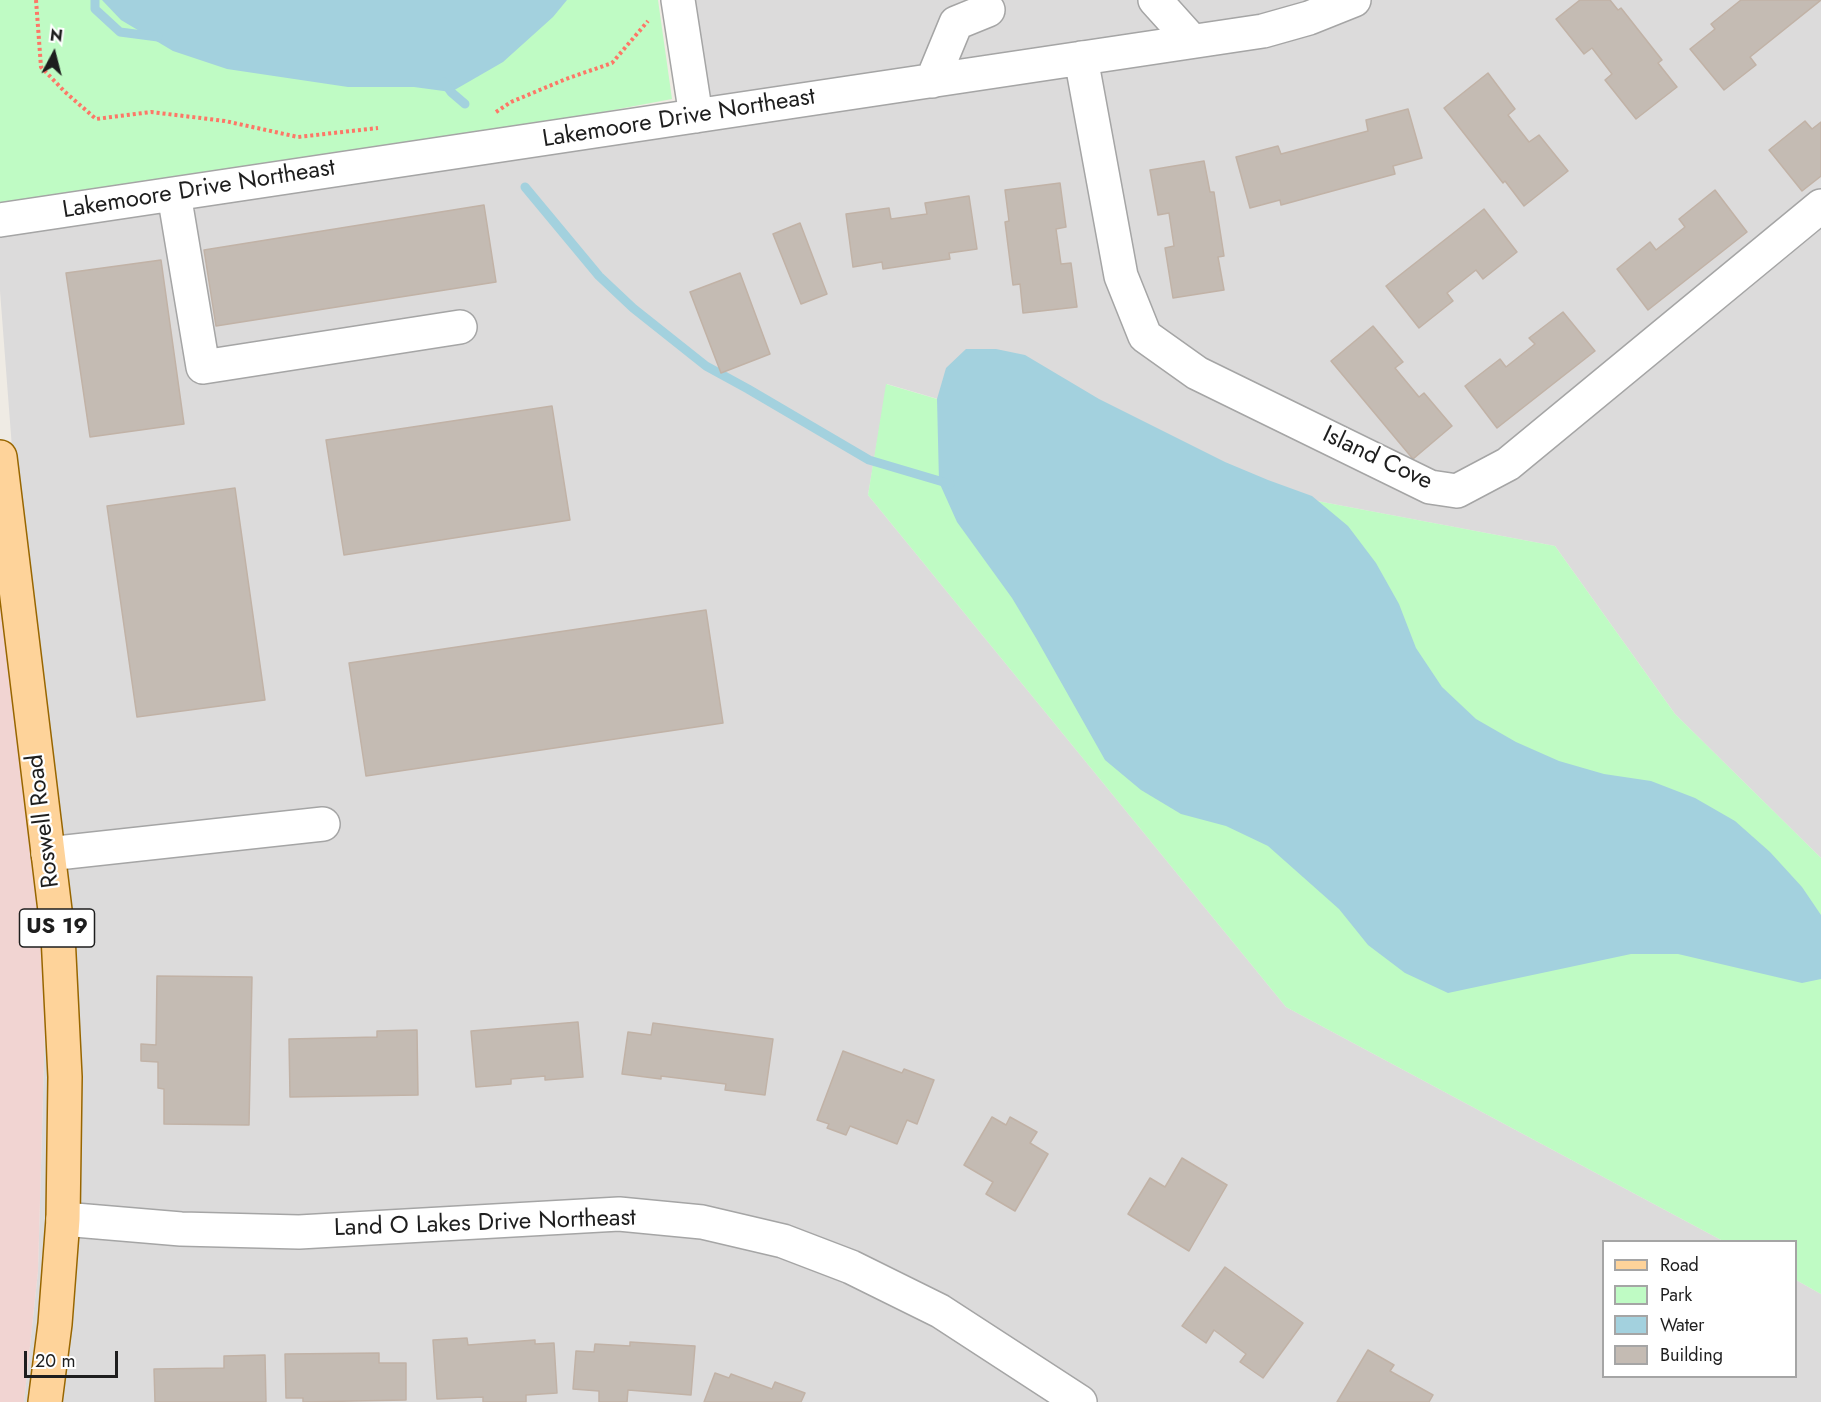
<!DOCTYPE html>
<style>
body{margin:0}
#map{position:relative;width:1821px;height:1402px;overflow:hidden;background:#efebe4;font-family:Jost,sans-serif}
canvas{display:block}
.legend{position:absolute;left:1602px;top:1240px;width:195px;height:138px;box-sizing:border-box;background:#fff;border:2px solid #a5a5a5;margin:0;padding:8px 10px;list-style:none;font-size:18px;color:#1e1e1e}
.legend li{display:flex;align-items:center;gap:12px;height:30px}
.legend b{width:30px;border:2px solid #a5a5a5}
.north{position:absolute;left:24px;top:24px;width:60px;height:60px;-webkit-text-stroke:4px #fff;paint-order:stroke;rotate:7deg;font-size:16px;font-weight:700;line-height:24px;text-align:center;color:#1e1e1e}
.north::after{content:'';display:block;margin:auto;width:21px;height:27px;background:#1e1e1e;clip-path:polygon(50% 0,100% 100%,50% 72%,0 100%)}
.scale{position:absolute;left:24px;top:1351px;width:94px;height:27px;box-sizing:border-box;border:3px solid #1e1e1e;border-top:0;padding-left:8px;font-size:18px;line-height:21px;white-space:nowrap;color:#1e1e1e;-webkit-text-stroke:4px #fff;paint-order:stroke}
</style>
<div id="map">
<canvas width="1821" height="1402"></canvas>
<ul class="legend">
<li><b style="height:8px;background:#fed39a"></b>Road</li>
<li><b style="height:16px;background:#bffbc4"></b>Park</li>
<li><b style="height:16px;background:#a3d1de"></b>Water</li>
<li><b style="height:16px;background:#c4bbb3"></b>Building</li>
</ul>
<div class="north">N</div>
<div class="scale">20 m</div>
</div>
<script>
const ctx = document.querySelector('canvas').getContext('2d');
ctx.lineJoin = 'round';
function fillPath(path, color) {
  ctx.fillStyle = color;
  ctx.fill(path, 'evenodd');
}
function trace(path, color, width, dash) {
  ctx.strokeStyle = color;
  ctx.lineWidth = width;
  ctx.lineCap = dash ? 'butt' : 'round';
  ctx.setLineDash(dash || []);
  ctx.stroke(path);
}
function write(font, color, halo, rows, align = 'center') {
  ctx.font = font + ' Jost,sans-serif';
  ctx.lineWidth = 4.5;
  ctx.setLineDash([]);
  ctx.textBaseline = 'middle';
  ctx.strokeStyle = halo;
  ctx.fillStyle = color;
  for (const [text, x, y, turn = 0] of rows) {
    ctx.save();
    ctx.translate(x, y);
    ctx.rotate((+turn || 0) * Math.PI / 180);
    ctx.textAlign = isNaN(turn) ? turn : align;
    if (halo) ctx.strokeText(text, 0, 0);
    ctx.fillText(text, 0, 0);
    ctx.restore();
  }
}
const residential = new Path2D(`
 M 692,0 L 1821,0 L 1821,858 L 1675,714 L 1555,546 L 1227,484 L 887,384 L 868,495 L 1286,1007 L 1723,1241 L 1604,1242 L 1604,1376 L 1796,1376 L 1796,1280 L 1821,1294 L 1821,1402 L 24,1402 L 38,1271 L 48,919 L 0,291 L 0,230 L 711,124 Z`);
const commercial = new Path2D(`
 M 0,513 L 48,919 L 38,1271 L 24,1402 L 0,1402 Z`);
const park = new Path2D(`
 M 0,0 L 658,0 L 672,99 L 555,121 L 0,204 Z
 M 886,384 L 1227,484 L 1555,546 L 1675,714 L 1821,858 L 1821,1294 L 1796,1280 L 1796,1242 L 1723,1241 L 1286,1007 L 868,495 Z`);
const water = new Path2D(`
 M 102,0 L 567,0 L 553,17 L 503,62 L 451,92 L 414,87 L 348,87 L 227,69 L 173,51 L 121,20 Z
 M 966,349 L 996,349 L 1025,355 L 1099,399 L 1225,462 L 1268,480 L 1312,496 L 1348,526 L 1376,563 L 1399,604 L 1416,648 L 1442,687 L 1476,719 L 1516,742 L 1559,761 L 1604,774 L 1651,781 L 1695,798 L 1735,821 L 1770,852 L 1802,887 L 1821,915 L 1821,979 L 1802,983 L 1678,954 L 1631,954 L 1448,993 L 1405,973 L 1368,945 L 1339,909 L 1268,846 L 1226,826 L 1181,814 L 1141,790 L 1105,760 L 1036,638 L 1012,598 L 957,522 L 939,482 L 937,399 L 946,368 Z`);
const stream = new Path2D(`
 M 95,0 L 95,9 L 120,32 L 158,37
 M 444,82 L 451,92 L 465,104
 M 525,187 L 599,276 L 633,308 L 706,366 L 748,389 L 869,460 L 950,484`);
const building = new Path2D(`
 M 1580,0 L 1610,0 L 1618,10 L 1621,8 L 1662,60 L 1658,63 L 1677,87 L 1636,119 L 1605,80 L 1612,74 L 1592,48 L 1584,54 L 1556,19 Z
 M 1741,0 L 1821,0 L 1750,57 L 1756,65 L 1724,90 L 1690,49 L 1715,29 L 1711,24 Z
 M 1488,73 L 1515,109 L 1508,115 L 1529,142 L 1539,135 L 1568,171 L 1524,206 L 1505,181 L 1503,183 L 1444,108 Z
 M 1408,109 L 1422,158 L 1393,166 L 1395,174 L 1281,205 L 1280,200 L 1250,208 L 1236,157 L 1278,146 L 1281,154 L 1368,131 L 1366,120 Z
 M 1805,121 L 1812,129 L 1821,122 L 1821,176 L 1802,191 L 1769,150 Z
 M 1204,161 L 1210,192 L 1214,192 L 1224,256 L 1218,257 L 1224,290 L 1173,298 L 1165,248 L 1174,246 L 1169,213 L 1158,215 L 1150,170 Z
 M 1060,183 L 1066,227 L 1056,229 L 1061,264 L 1071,263 L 1077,307 L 1023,313 L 1020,284 L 1013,285 L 1005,222 L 1009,221 L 1005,190 Z
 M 1715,190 L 1747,232 L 1648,310 L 1617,269 L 1650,242 L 1656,250 L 1685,227 L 1679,219 Z
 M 969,196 L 977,249 L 949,253 L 950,259 L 883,269 L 882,262 L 853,267 L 846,214 L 889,208 L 891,219 L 927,214 L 925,203 Z
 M 484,205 L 496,282 L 216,326 L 204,250 Z
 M 1484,209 L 1517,252 L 1483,279 L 1476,270 L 1447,293 L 1453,301 L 1419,328 L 1386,286 Z
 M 800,223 L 827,294 L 801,304 L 773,234 Z
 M 161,260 L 184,424 L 90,437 L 66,273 Z
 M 740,273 L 770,354 L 721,373 L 690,292 Z
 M 1563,312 L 1595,351 L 1497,428 L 1465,386 L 1500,359 L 1506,367 L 1535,344 L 1529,338 Z
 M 1373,326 L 1403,362 L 1395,368 L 1419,397 L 1424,393 L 1452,426 L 1413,459 L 1331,361 Z
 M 552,406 L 570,520 L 344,555 L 326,440 Z
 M 235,488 L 265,700 L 137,717 L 107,506 Z
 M 706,610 L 723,723 L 366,776 L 349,663 Z
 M 157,976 L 252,977 L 249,1125 L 164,1124 L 164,1089 L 158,1088 L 158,1062 L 141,1061 L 141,1044 L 156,1045 Z
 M 578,1022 L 583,1077 L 545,1080 L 545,1076 L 511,1079 L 511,1084 L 476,1087 L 471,1031 Z
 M 653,1023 L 773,1039 L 765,1095 L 725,1090 L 726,1084 L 661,1076 L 661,1079 L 622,1074 L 628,1032 L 651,1035 Z
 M 417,1030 L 418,1095 L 290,1097 L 289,1039 L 377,1037 L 377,1031 Z
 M 843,1051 L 902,1073 L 904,1069 L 934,1080 L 917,1124 L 907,1120 L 897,1144 L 850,1126 L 846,1135 L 827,1128 L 829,1124 L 817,1120 Z
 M 992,1117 L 1006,1125 L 1010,1117 L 1037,1132 L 1030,1143 L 1048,1154 L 1015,1211 L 986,1194 L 993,1182 L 964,1165 Z
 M 1182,1158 L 1227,1185 L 1189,1251 L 1128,1214 L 1150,1178 L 1165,1187 Z
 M 1225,1267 L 1303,1323 L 1263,1378 L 1240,1362 L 1246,1354 L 1214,1330 L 1206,1343 L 1182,1326 Z
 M 467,1338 L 468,1345 L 535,1340 L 535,1344 L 554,1343 L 557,1393 L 526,1395 L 526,1402 L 483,1402 L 483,1397 L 437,1399 L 433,1340 Z
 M 630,1342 L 695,1346 L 691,1395 L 628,1390 L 627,1402 L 599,1402 L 599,1391 L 573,1389 L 576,1351 L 594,1352 L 595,1344 L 630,1346 Z
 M 1368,1350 L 1394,1365 L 1390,1371 L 1433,1395 L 1429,1402 L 1337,1402 Z
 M 379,1353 L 379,1363 L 406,1363 L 406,1400 L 303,1402 L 303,1398 L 286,1398 L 285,1354 Z
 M 265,1355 L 266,1402 L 155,1402 L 154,1369 L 224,1368 L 224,1356 Z
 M 715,1373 L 729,1378 L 731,1374 L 772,1389 L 775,1382 L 805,1393 L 801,1402 L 704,1402 Z`);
const path = new Path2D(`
 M 36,0 L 41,67 L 65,92 L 96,119 L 151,112 L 225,121 L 298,137 L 378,128
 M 496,112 L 511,102 L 566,79 L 612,63 L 648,21`);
const minor = new Path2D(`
 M 678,0 L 696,116
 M 1155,0 L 1192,41
 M 1081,58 L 1121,276 L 1145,336 L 1197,373 L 1430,487 L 1457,491 L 1508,464 L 1821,206
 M 932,81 L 956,23 L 988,10
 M 174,194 L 203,367 L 460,327
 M 0,220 L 1263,31 L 1309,18 L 1354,0
 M 48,854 L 323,824
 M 63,1219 L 181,1229 L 299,1232 L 619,1214 L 702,1222 L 783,1241 L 851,1267 L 940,1311 L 1080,1402`);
const major = new Path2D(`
 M 0,457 L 58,935 L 65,1077 L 63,1219 L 55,1324 L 45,1402`);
const shields = [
 [57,928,75]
];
const shieldNames = [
 ["US 19",57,928]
];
const streetNames = [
 ["Lakemoore Drive Northeast",679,119,-9],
 ["Lakemoore Drive Northeast",199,190,-9],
 ["Island Cove",1377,459,25],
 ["Roswell Road",44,821,-97],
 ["Land O Lakes Drive Northeast",485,1224,-2]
];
fillPath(residential, '#dcdbdb');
fillPath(commercial, '#f1d4d2');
fillPath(park, '#bffbc4');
fillPath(water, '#a3d1de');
trace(stream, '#a3d1de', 9);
fillPath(building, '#c4bbb3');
trace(building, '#c1b2a6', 1.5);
trace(minor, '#a5a5a5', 36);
trace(major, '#986600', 36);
trace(path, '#fd7767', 4, [3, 3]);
trace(minor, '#fff', 33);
trace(major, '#fed39a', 33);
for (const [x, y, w] of shields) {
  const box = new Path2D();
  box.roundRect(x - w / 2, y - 19, w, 38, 4.5);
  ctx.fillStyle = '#fff';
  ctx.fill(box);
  trace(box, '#1e1e1e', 1.5);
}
write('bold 22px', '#1e1e1e', null, shieldNames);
write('24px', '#1e1e1e', '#fff', streetNames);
</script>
